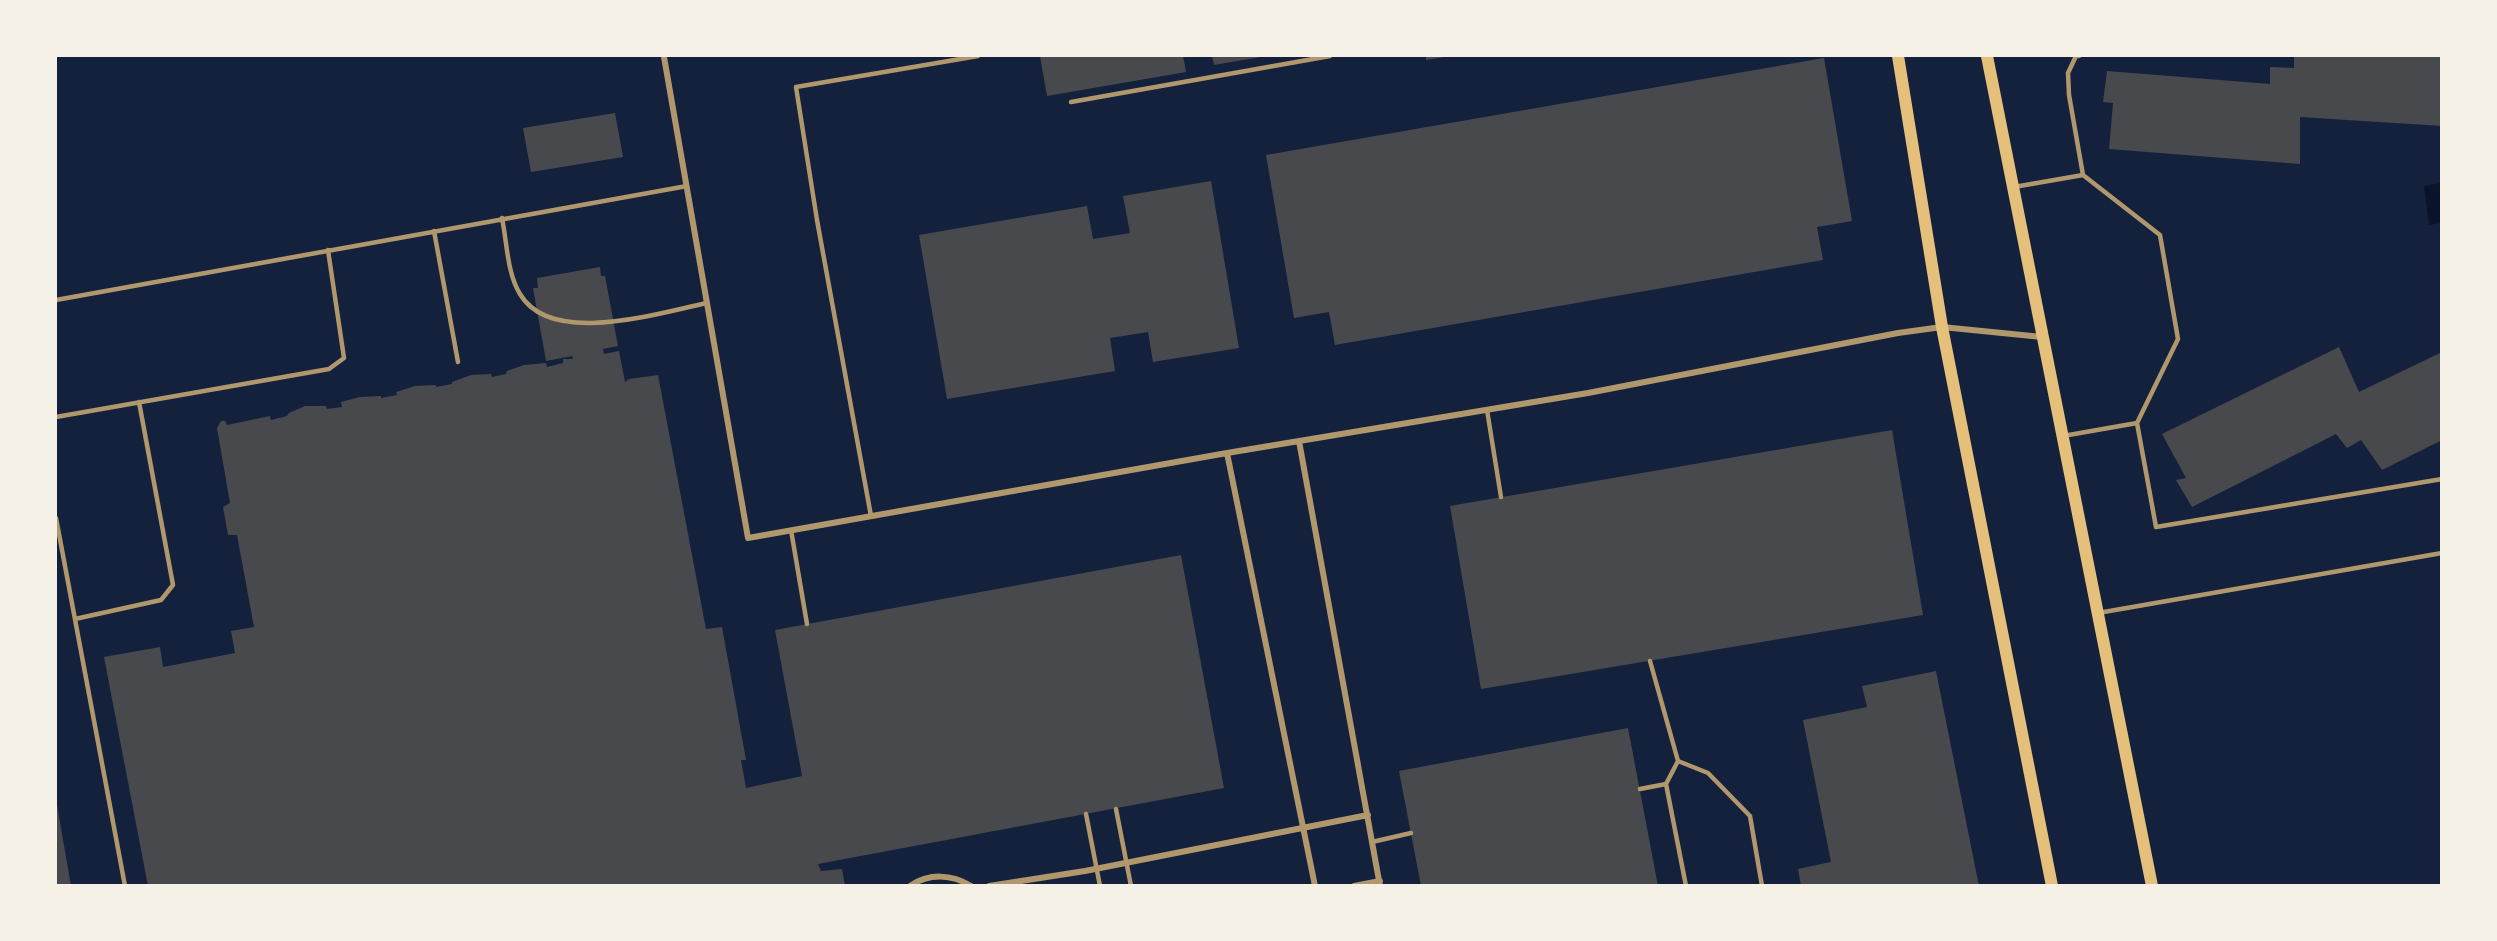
<!DOCTYPE html>
<style>
body{margin:0}
#map{position:relative;width:2497px;height:941px;overflow:hidden;background:#14213d;font-family:"Asap Condensed",sans-serif}
canvas{display:block}
.frame{position:absolute;inset:0;border:57px solid #f6f1e7;pointer-events:none}
</style>
<div id="map">
<canvas width="2497" height="941"></canvas>
<div class="frame"></div>
</div>
<script>
const ctx = document.querySelector('canvas').getContext('2d');
ctx.lineJoin = 'round';
function fillPath(path, color) {
  ctx.fillStyle = color;
  ctx.fill(path, 'evenodd');
}
function trace(path, color, width, dash) {
  ctx.strokeStyle = color;
  ctx.lineWidth = width;
  ctx.lineCap = dash ? 'butt' : 'round';
  ctx.setLineDash(dash || []);
  ctx.stroke(path);
}
const water = new Path2D(`
 M 2441,183 L 2441,223 L 2429,225 L 2424,186 Z`);
const building = new Path2D(`
 M 1040,56 L 1183,56 L 1186,72 L 1047,96 Z
 M 1212,56 L 1261,56 L 1261,57 L 1214,65 Z
 M 1426,56 L 1444,56 L 1444,57 L 1426,60 Z
 M 2294,56 L 2442,56 L 2442,126 L 2300,117 L 2300,164 L 2109,149 L 2113,103 L 2103,102 L 2107,71 L 2270,84 L 2270,67 L 2294,68 Z
 M 1824,58 L 1852,221 L 1817,227 L 1823,260 L 1335,345 L 1329,312 L 1294,318 L 1266,155 Z
 M 615,113 L 623,157 L 531,172 L 523,128 Z
 M 1211,181 L 1239,348 L 1153,362 L 1148,332 L 1110,338 L 1115,371 L 947,399 L 919,235 L 1087,206 L 1093,239 L 1130,233 L 1123,196 Z
 M 600,267 L 601,276 L 605,276 L 618,346 L 603,349 L 604,354 L 619,351 L 625,382 L 629,379 L 658,375 L 706,629 L 722,627 L 746,760 L 741,760 L 746,788 L 802,776 L 775,630 L 1181,555 L 1224,788 L 818,864 L 821,871 L 842,869 L 845,886 L 148,886 L 104,657 L 160,647 L 163,667 L 235,653 L 231,631 L 254,627 L 237,535 L 228,535 L 223,507 L 230,503 L 217,428 L 221,421 L 225,421 L 227,425 L 270,416 L 271,420 L 287,416 L 289,413 L 305,406 L 326,406 L 327,409 L 342,407 L 341,402 L 360,397 L 381,396 L 381,398 L 397,395 L 396,392 L 415,386 L 436,385 L 436,387 L 452,384 L 452,382 L 471,375 L 491,374 L 492,377 L 506,374 L 507,371 L 524,365 L 546,363 L 547,367 L 563,363 L 563,359 L 573,359 L 572,356 L 546,361 L 533,288 L 538,288 L 537,278 Z
 M 2339,347 L 2359,392 L 2442,352 L 2442,440 L 2382,470 L 2361,440 L 2347,448 L 2336,434 L 2192,507 L 2176,480 L 2186,478 L 2162,434 Z
 M 1892,430 L 1923,615 L 1481,689 L 1450,506 Z
 M 1936,671 L 1979,886 L 1801,886 L 1798,869 L 1831,862 L 1803,720 L 1867,707 L 1862,686 Z
 M 1628,728 L 1658,886 L 1421,886 L 1399,771 Z
 M 57,805 L 71,886 L 56,886 Z`);
const service = new Path2D(`
 M 2079,56 L 2076,56 L 2068,73 L 2069,95 L 2083,175 L 2160,235 L 2178,339 L 2137,423 L 2156,527 L 2442,479
 M 1071,102 L 1330,56
 M 2014,187 L 2083,175
 M 502,218 C 507,242 507,273 520,294 C 551,347 658,313 707,303
 M 434,231 L 458,362
 M 56,300 L 687,186
 M 1487,410 L 1501,497
 M 56,417 L 329,369 L 344,358 L 328,250
 M 2063,436 L 2137,423
 M 871,516 L 817,220 L 796,87 L 978,56
 M 56,518 L 125,886
 M 791,530 L 807,624
 M 2098,613 L 2442,553
 M 75,619 L 161,600 L 173,585 L 139,402
 M 1650,661 L 1678,761 L 1666,784 L 1686,886
 M 1678,761 L 1708,773 L 1750,816 L 1762,886
 M 1640,789 L 1666,784
 M 1116,809 L 1131,886
 M 1086,814 L 1100,886
 M 1372,842 L 1411,833`);
const minor = new Path2D(`
 M 664,57 L 748,538 L 1227,453 L 1588,393 L 1898,333 L 1942,327 L 2042,337
 M 1299,441 L 1380,886
 M 1227,453 L 1315,886
 M 910,886 C 929,873 952,874 971,886
 M 989,886 L 1085,871 L 1368,815
 M 1354,886 L 1380,881`);
const secondary = new Path2D(`
 M 1898,56 L 1942,327 L 2052,886
 M 1987,56 L 2152,886`);
fillPath(water, '#0b132b');
fillPath(building, '#48494c');
trace(service, '#b1986c', 4.5);
trace(minor, '#b1986c', 6);
trace(secondary, '#e5c07b', 12);
</script>
